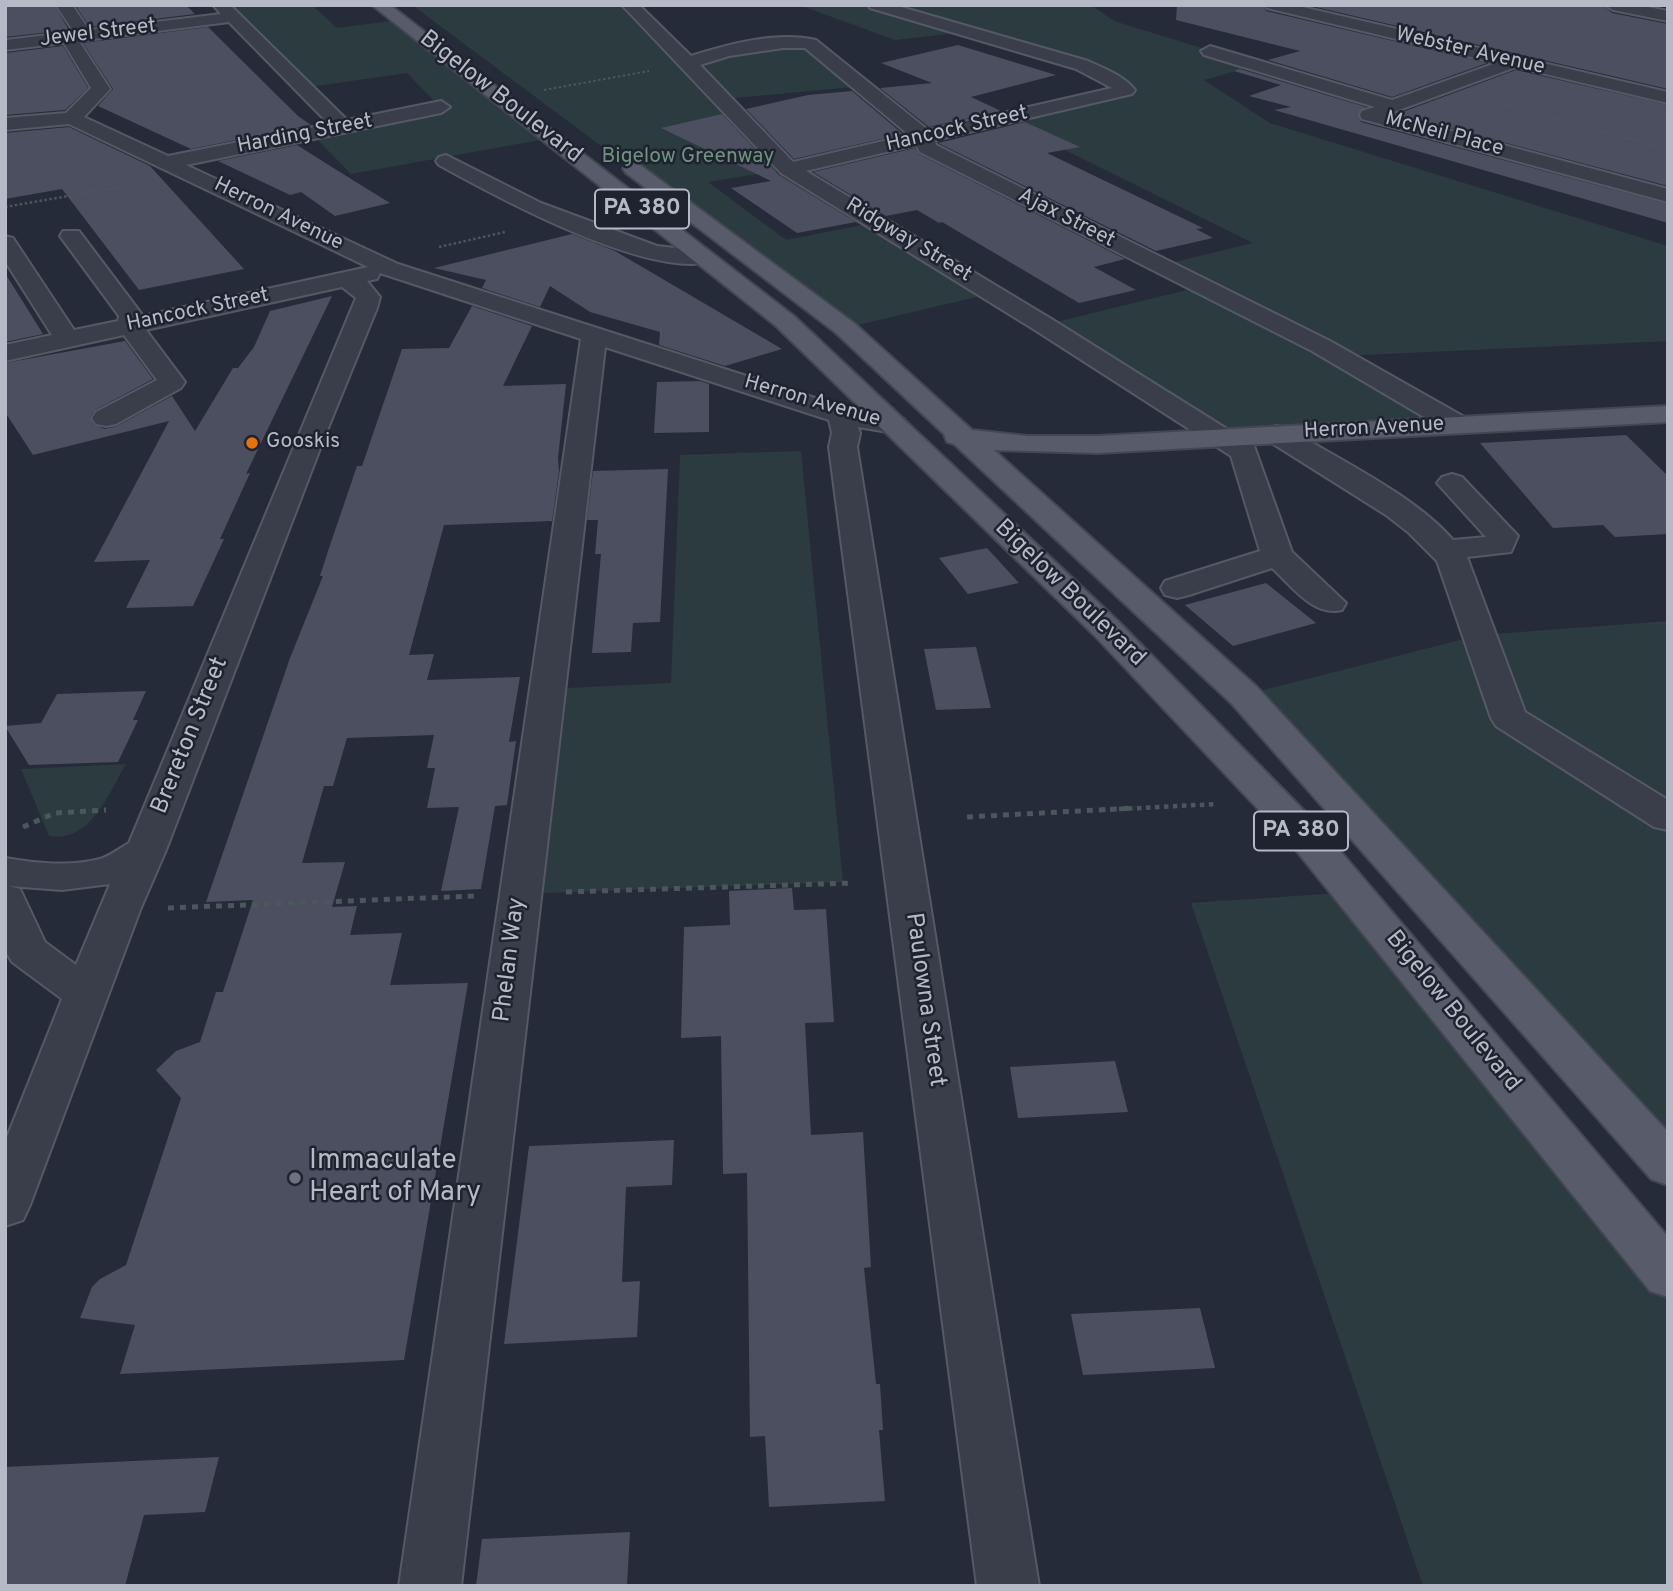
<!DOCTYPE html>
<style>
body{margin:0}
#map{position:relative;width:1673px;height:1591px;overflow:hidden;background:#262b3a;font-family:Overpass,sans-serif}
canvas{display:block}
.frame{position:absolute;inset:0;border:7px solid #b6b9c6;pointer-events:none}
</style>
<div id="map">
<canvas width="1673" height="1591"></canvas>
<div class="frame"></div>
</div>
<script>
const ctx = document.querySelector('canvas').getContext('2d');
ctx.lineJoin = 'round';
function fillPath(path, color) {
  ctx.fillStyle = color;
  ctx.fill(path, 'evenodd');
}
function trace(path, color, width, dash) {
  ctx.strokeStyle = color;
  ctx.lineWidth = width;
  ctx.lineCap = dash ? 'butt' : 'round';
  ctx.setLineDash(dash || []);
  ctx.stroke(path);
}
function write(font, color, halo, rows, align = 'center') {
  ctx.font = font + ' Overpass,sans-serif';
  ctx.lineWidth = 5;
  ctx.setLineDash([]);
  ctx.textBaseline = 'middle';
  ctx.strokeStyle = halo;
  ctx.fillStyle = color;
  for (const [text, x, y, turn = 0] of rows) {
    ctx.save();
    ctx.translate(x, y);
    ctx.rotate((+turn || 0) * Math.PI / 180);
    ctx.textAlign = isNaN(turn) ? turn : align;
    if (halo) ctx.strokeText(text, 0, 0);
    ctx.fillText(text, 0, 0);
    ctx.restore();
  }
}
const green = new Path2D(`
 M 221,5 L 312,5 L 337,28 L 399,20 L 551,138 L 351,174 L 311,133 L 440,107 L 407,73 L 302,88 Z
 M 412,5 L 630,5 L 687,64 L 810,44 L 864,86 L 724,99 L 788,169 L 708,182 L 786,240 L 877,222 L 993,293 L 845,328 Z
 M 799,5 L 876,5 L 889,10 L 916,5 L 1091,5 L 1114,21 L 1257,65 L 1204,80 L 1270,123 L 1668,246 L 1668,341 L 1341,356 L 1456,424 L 1219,437 L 1044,325 L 1199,287 L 1158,266 L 1253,243 L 1002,119 L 1125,91 L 1111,78 L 966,32 L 895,40 Z
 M 801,451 L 843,882 L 520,894 L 547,689 L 671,683 L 680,455 Z
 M 1668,621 L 1668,1165 L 1244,695 L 1480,635 Z
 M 126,764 C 108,794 91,843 49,836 L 21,769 Z
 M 1353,892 L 1668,1275 L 1668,1586 L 1423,1586 L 1191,903 Z`);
const building = new Path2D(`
 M 5,5 L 54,5 L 69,30 L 5,37 Z
 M 75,5 L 186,5 L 195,14 L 90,27 Z
 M 1177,5 L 1263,5 L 1266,11 L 1487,63 L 1392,97 L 1268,60 L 1300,51 L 1176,20 Z
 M 1307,5 L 1602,5 L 1612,13 L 1668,24 L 1668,89 Z
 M 208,27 L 298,116 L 311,125 L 191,149 L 98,106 L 113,89 L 83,43 Z
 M 958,45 L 1056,75 L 971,97 L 1001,111 L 929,127 L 880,88 L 932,83 L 881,63 Z
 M 63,46 L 88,88 L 65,110 L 5,115 L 5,53 Z
 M 1240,69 L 1366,107 L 1358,114 L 1361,122 L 1668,204 L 1668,223 L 1274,110 L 1291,107 L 1249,96 L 1281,85 L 1234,71 Z
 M 1516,70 L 1668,105 L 1668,186 L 1397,114 Z
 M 852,91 L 903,134 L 794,159 L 746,109 L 808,95 Z
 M 722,114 L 779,175 L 856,222 L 797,233 L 731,188 L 771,181 L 661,128 Z
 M 1025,122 L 1080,147 L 1047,153 L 1203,228 L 1196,229 L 1213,238 L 1156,251 L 938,143 Z
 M 69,127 L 150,166 L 244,269 L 139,290 L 62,189 L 5,199 L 5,133 Z
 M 297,145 L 335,169 L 390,203 L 335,216 L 301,192 L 290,195 L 218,161 Z
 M 915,148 L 919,154 L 1125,259 L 1094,267 L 1136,290 L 1079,303 L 942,222 L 939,223 L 917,210 L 886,216 L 813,172 Z
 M 572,234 L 615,251 L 782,349 L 725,366 L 659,345 L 660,332 L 590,312 L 550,286 L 540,307 L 482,288 L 486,280 L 434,268 Z
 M 5,273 L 43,334 L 5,342 Z
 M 332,296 L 246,474 L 250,473 L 220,539 L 224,539 L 193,606 L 126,608 L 150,560 L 94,562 L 169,421 L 33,455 L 5,412 L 5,363 L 125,341 L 153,379 L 95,410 L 90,417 L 94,425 L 105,429 L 117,426 L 172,396 L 195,431 L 233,368 L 238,368 L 254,347 L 270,311 Z
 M 472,306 L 532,326 L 503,386 L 566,384 L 558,458 L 559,472 L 552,521 L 444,525 L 409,655 L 434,654 L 427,680 L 520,677 L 509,742 L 516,741 L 507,805 L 495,806 L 481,889 L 441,891 L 459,807 L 427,808 L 435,768 L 427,768 L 434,735 L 347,738 L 333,786 L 324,786 L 302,863 L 345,862 L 332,907 L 357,906 L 350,935 L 402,933 L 390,985 L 468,983 L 404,1360 L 120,1374 L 135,1325 L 80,1318 L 92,1287 L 100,1279 L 126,1265 L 181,1098 L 156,1070 L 176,1051 L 200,1042 L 216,992 L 223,992 L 253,900 L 206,902 L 290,658 L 323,576 L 320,576 L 328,551 L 357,466 L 362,466 L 402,349 L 449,348 Z
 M 700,381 L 709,384 L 709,432 L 654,433 L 657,382 Z
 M 1626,435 L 1668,476 L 1668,534 L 1615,537 L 1603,525 L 1553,528 L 1480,443 Z
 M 668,469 L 660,622 L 633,623 L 631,652 L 592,653 L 601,554 L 595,554 L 598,520 L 587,520 L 593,471 Z
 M 987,548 L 1019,583 L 968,594 L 939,558 Z
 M 1266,583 L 1316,623 L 1233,646 L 1185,605 Z
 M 976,647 L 991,708 L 936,710 L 924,649 Z
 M 146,691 L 133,720 L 138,720 L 118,762 L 29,765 L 5,726 L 41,723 L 57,694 Z
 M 792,888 L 794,910 L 826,909 L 834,1022 L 805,1023 L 811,1135 L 863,1132 L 871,1267 L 864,1268 L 876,1384 L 880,1384 L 883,1430 L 879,1430 L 885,1501 L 769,1507 L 765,1436 L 750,1437 L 747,1173 L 723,1174 L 721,1036 L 681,1038 L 684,927 L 730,925 L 729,891 Z
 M 1115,1061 L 1128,1112 L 1018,1118 L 1010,1067 Z
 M 674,1140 L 672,1185 L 626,1187 L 622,1282 L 640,1281 L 637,1337 L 504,1344 L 529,1146 Z
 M 1200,1308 L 1215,1368 L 1083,1375 L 1071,1314 Z
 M 219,1457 L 205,1512 L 144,1515 L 125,1586 L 5,1586 L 5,1467 Z
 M 630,1532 L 627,1586 L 476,1586 L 482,1539 Z`);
const pathFar3 = new Path2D(`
 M 544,90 L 649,71
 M 1500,103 L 1635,140`);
const pathFar2 = new Path2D(`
 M 1629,138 L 1668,149
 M 5,207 L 132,185
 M 439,247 L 505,232`);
const pathFar1 = new Path2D(`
 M 1101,810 L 1217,804`);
const path = new Path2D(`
 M 967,817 L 1135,808
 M 23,827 L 55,813 L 106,810
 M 566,892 L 852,883
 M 168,908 L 474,896`);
const minor = new Path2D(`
 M 56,5 L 72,5 L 89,30 L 221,14 L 213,5 L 230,5 L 347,120 L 441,101 L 450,107 L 441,113 L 186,165 L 398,264 L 846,408 L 904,419 L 908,425 L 904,431 L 894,433 L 858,427 L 860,433 L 857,447 L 1039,1586 L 977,1586 L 829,447 L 832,433 L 829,420 L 605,347 L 461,1586 L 399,1586 L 581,339 L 380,273 L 377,279 L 367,281 L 380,297 L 377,308 L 326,433 L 166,850 L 140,910 L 30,1205 L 23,1220 L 5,1226 L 5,1142 L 62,999 L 12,962 L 5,950 L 5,858 C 35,863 70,867 100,859 C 110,856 120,848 129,843 L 356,298 L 342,287 L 146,330 L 185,382 L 181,388 L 116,424 L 106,426 L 96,424 L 92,418 L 96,412 L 157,380 L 124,335 L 5,361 L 5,345 L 52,335 L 5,261 L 5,236 L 13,238 L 74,330 L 118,321 L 119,316 L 60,236 L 63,231 L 79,231 L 143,316 L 368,267 L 69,124 L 5,130 L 5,118 L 66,113 L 91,88 L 64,43 L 5,50 L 5,40 L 74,32 ZM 229,22 L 329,124 L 168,156 L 84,117 L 110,89 L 79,41 ZM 110,884 L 76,965 L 45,942 L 20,889 L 9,886 L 62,890 Z
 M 622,5 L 639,5 L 691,56 C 728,44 777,31 816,40 L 928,130 L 1112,88 L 1076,69 L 870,8 L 868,5 L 894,5 L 1088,61 C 1105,69 1123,75 1135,90 L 1132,94 L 935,140 L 936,145 L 1330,341 L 1466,418 L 1470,424 L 1466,430 L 1456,432 L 1446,430 L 1312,351 L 920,152 L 916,145 L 806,171 L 1053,320 L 1254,446 L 1292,552 L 1346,603 L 1342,610 C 1313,617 1292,586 1272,568 L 1189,595 L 1177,598 L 1165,595 L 1161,588 L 1165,581 L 1260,551 L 1231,456 L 1035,330 L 781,173 ZM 783,48 L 805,48 L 909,135 L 793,162 L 700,65 L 729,56 Z
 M 1265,5 L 1294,5 L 1668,92 L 1668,103 L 1516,67 L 1388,114 L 1668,189 L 1668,202 L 1362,119 L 1360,115 L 1362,111 L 1375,107 L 1204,55 L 1201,51 L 1210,46 L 1392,100 L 1496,63 L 1267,8 Z
 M 1605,5 L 1638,5 L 1668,11 L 1668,21 L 1613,10 Z
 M 446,155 L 541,203 L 657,246 L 710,252 L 714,257 L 710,262 C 646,278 497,197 439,165 L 436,161 L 439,157 Z
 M 1277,426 L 1287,428 C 1338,459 1414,495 1453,540 L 1486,537 L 1437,483 L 1442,477 L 1452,474 L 1462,477 L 1518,536 L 1511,552 L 1467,557 L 1525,712 L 1668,800 L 1668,830 L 1654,827 L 1496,726 L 1491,718 L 1437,561 L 1409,533 L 1386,515 L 1267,440 L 1263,434 L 1267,428 Z`);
const major = new Path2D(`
 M 372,5 L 390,5 L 794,316 L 1118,621 L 1319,826 L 1668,1237 L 1668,1297 L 1650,1291 L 1291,844 L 1094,635 L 776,326 Z
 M 633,163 L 640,165 L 854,323 L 972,430 L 1027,436 L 1098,436 L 1668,406 L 1668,422 L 1098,453 L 994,450 L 1257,687 L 1668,1132 L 1668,1185 L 1651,1179 L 1231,703 L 954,444 L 947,442 L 944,434 L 836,333 L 626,173 L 623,169 L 626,165 Z`);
const markers = [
 [252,443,7,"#e8710a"],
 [295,1178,7,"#6b7280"]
];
const farStreetnames = [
 ["Jewel Street",98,34,-7],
 ["Webster Avenue",1470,52,13],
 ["Hancock Street",957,130,-13],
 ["Harding Street",305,135,-11],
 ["McNeil Place",1444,135,15],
 ["Herron Avenue",278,215,26],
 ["Ajax Street",1066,219,27],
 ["Ridgway Street",908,241,31],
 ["Hancock Street",198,311,-12],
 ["Herron Avenue",812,402,16],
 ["Herron Avenue",1374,429,-3]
];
const farParknames = [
 ["Bigelow Greenway",688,158]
];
const farPoinames = [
 ["Gooskis",266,443]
];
const shields = [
 [642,209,94],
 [1301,831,94]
];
const shieldNames = [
 ["PA 380",642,209],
 ["PA 380",1301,831]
];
const streetNames = [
 ["Bigelow Boulevard",500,98,38],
 ["Bigelow Boulevard",1069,594,44],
 ["Brereton Street",191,736,-68],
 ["Phelan Way",511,960,-83],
 ["Paulowna Street",924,1000,82],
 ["Bigelow Boulevard",1452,1012,51]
];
const nearPoinames = [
 ["Immaculate",309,1162],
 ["Heart of Mary",309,1194]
];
fillPath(green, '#2c3b3f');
fillPath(building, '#4b4f60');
trace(minor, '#555965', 4);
trace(major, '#434753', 4);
trace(pathFar3, '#4a575c', 2, [2.5, 2.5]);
trace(pathFar2, '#4a575c', 2.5, [2.5, 2.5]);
trace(pathFar1, '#4a575c', 4.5, [4.5, 4.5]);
trace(path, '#4a575c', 5, [6, 6]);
fillPath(minor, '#3a3e4a');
fillPath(major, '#585c6a');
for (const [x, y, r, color] of markers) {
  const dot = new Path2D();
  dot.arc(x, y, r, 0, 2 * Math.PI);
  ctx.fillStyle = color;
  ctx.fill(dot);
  trace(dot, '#1f232f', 2.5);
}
write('21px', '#b6b9c6', '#1f232f', farStreetnames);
write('21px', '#70937f', '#1f232f', farParknames);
write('21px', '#b6b9c6', '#1f232f', farPoinames, 'left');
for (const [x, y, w] of shields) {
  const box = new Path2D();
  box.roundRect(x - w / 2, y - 19.5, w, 39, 5);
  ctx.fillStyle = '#1f232f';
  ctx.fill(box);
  trace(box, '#b6b9c6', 2);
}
write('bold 23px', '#b6b9c6', null, shieldNames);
write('24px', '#b6b9c6', '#1f232f', streetNames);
write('28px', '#b6b9c6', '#1f232f', nearPoinames, 'left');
</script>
